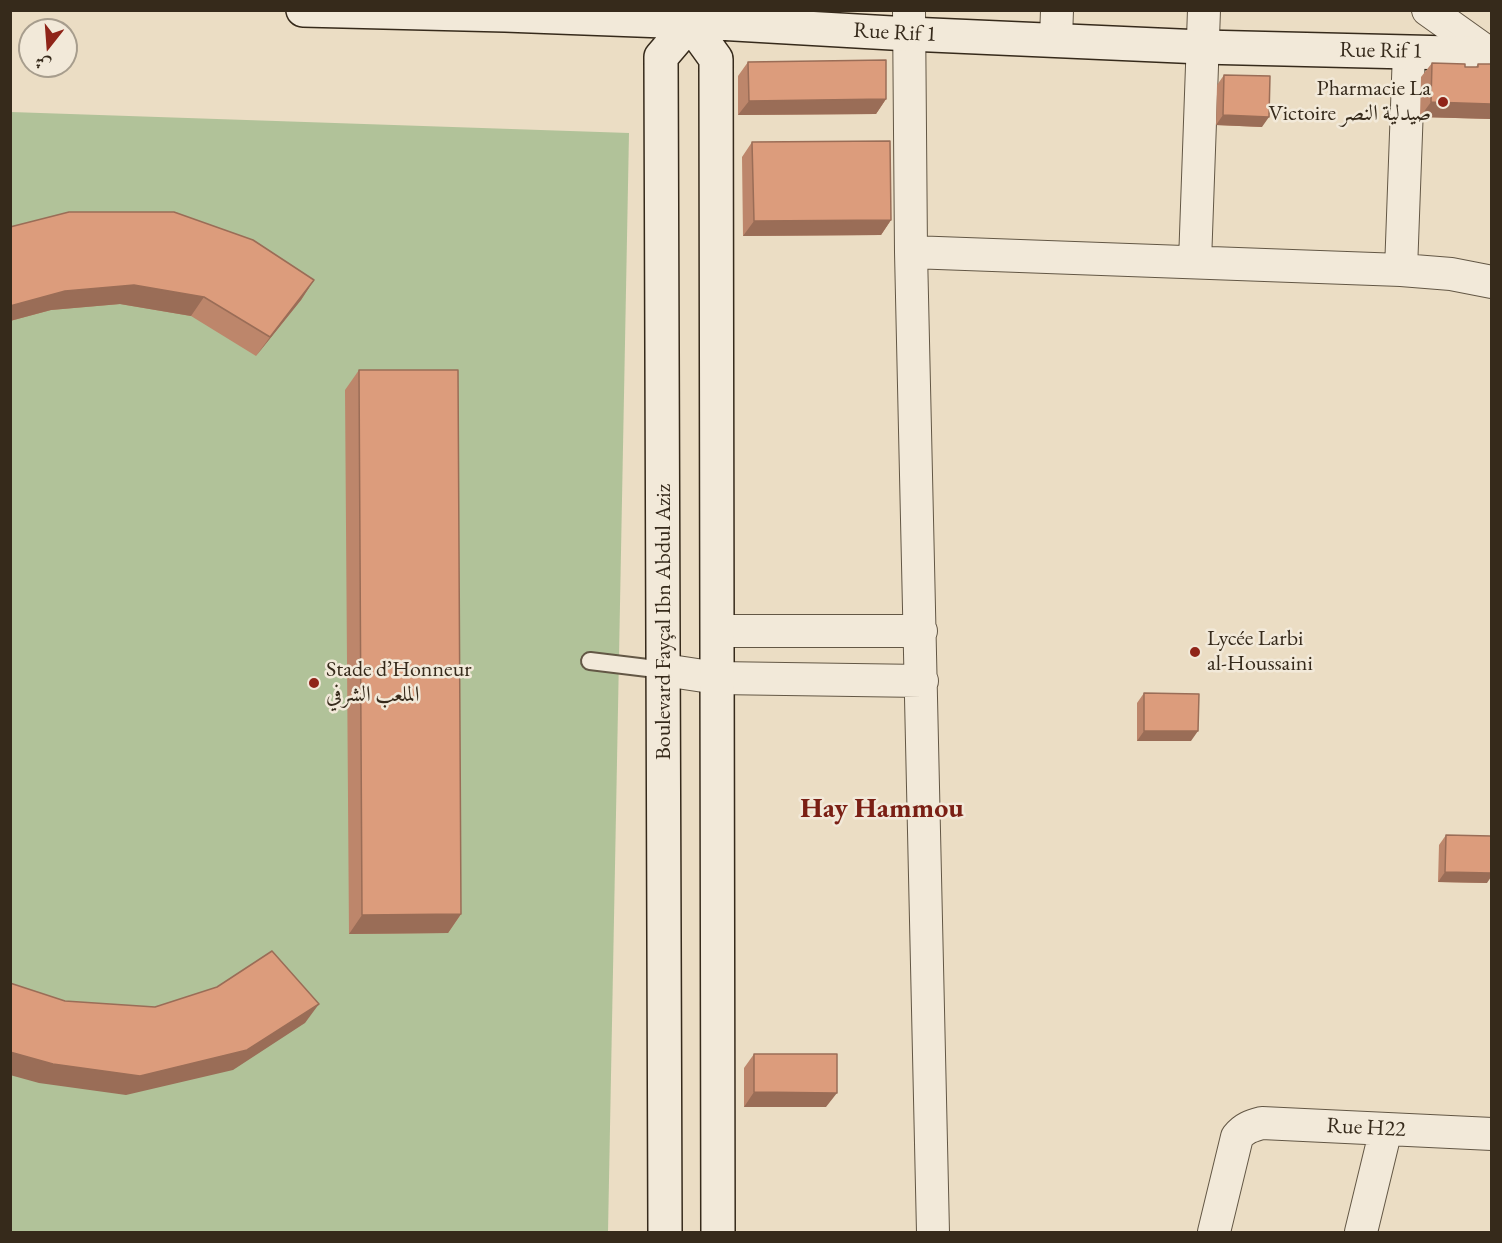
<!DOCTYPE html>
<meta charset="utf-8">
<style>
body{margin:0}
#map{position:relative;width:1502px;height:1243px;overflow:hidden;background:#ebddc4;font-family:"EB Garamond",Amiri,serif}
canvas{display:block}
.frame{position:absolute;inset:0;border:12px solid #362a1b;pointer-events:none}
.north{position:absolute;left:18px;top:18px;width:60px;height:60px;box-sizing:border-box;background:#f2e9d9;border:2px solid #a79d8d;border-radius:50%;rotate:197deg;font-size:16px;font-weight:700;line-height:24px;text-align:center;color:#362a1b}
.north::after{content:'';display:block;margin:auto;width:21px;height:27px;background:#8f2418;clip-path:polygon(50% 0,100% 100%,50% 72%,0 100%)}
</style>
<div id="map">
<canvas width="1502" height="1243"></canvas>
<div class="frame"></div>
<div class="north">ش</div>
</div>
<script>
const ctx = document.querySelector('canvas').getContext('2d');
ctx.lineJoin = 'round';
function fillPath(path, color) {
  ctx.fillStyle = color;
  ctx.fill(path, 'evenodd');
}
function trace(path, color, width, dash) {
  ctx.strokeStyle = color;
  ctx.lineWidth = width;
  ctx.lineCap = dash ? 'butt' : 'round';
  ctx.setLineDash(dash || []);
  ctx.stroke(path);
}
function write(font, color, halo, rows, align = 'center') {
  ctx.font = font + ' "EB Garamond",Amiri,serif';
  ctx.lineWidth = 5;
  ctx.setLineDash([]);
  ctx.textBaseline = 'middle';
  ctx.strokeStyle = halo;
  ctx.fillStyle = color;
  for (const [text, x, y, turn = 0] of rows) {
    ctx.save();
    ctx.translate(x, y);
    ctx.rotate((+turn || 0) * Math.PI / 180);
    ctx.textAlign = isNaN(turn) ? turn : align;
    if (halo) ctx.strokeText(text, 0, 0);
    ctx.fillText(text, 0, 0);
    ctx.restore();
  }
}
const green = new Path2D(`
 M 11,112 L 629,133 L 608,1232 L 11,1232 Z`);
const lane = new Path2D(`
 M 590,661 L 664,670`);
const street = new Path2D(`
 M 909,10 L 911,252 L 933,1232
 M 1428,10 L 1487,52
 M 1056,39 L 1057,10
 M 911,252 L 1401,270 L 1451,274 L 1492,282
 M 1195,262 L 1204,10
 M 1401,270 L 1409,52
 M 717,631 L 921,631
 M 664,670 L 717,678 L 922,681
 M 1214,1232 L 1237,1137 C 1244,1128 1251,1126 1262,1123 L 1492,1134
 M 1361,1232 L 1386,1129`);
const secondary = new Path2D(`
 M 303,10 L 505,15 L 717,23 L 909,34 L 1202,47 L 1492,54
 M 689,10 L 690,23 L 716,59 L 718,1232
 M 665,1232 L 661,57 L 690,23`);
const wall = new Path2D(`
 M 748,62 L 886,99 L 876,114 L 738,115 L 738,76 Z
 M 1432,63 L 1465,67 L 1476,67 L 1478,64 L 1491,64 L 1491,119 L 1420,117 L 1421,77 Z
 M 1224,75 L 1262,127 L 1216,125 L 1217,85 Z
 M 752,142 L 891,220 L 881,235 L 743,236 L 742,157 Z
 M 10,227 L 314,280 L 301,300 L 256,356 L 191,316 L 120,304 L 51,310 L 10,321 Z
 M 359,370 L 461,914 L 448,933 L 349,934 L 345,390 Z
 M 1144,693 L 1191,741 L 1137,741 L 1137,703 Z
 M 1446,835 L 1487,883 L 1438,882 L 1439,845 Z
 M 754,1054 L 826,1107 L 744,1107 L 744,1068 Z`);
const shadedWall = new Path2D(`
 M 886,99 L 876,114 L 738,115 L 749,101 Z
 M 1431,102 L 1491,104 L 1491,119 L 1420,117 Z
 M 1223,115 L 1269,117 L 1262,127 L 1216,125 Z
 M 891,220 L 881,235 L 743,236 L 754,221 Z
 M 314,280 L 301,300 L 256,356 L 270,337 Z
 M 134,285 L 204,297 L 191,316 L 120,304 L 51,310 L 10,321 L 10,306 L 65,291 Z
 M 1144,731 L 1198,731 L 1191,741 L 1137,741 Z
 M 1445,872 L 1491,873 L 1491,877 L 1487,883 L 1438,882 Z
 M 461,914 L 448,933 L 349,934 L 362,915 Z
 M 319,1004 L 305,1023 L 233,1070 L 126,1095 L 39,1083 L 10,1075 L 10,1052 Z
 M 754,1092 L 837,1093 L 826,1107 L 744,1107 Z`);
const building = new Path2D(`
 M 886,60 L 886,99 L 749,101 L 748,62 Z
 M 1432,63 L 1465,64 L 1465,67 L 1478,67 L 1478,64 L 1491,64 L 1491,104 L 1431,102 Z
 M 1224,75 L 1270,76 L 1269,117 L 1223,115 Z
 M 890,141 L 891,220 L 754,221 L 752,142 Z
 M 69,212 L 174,212 L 253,240 L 314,280 L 270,337 L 204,297 L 134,285 L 65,291 L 10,306 L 10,227 Z
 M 359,370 L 458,370 L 461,914 L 362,915 Z
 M 1144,693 L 1199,694 L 1198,731 L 1144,731 Z
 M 1446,835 L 1491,836 L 1491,873 L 1445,872 Z
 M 272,951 L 319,1004 L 247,1050 L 140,1076 L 53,1064 L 10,1052 L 10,983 L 65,1001 L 155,1007 L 217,987 Z
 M 754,1054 L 837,1054 L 837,1093 L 754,1092 Z`);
const markers = [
 [1443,102,6,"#8f2418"],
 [1195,652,6,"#8f2418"],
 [314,683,6,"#8f2418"]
];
const streetNames = [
 ["Rue Rif 1",895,33,3],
 ["Rue Rif 1",1381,51,1],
 ["Boulevard Fayçal Ibn Abdul Aziz",664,622,-90],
 ["Rue H22",1366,1128,3]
];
const poiNames = [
 ["Pharmacie La",1431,89,"right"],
 ["Victoire صيدلية النصر",1431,114,"right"],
 ["Lycée Larbi",1207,639],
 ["al-Houssaini",1207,664],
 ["Stade d’Honneur",326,670],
 ["الملعب الشرفي",326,695]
];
const districtNames = [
 ["Hay Hammou",882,809]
];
fillPath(green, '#b1c299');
trace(lane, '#635745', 20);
trace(street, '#635745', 34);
trace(secondary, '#362a1b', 36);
trace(lane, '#f2e9d9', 16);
trace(street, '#f2e9d9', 32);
trace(secondary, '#f2e9d9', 33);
fillPath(wall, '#bd866b');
fillPath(shadedWall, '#9a6d57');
fillPath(building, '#dc9c7c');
trace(building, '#9a6d57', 1.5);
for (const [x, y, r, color] of markers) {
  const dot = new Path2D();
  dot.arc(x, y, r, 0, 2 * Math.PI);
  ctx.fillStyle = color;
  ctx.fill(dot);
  trace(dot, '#f2e9d9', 2);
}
write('22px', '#362a1b', '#f2e9d9', streetNames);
write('22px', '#362a1b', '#f2e9d9', poiNames, 'left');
write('bold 28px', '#7a1f14', '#f2e9d9', districtNames);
</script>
